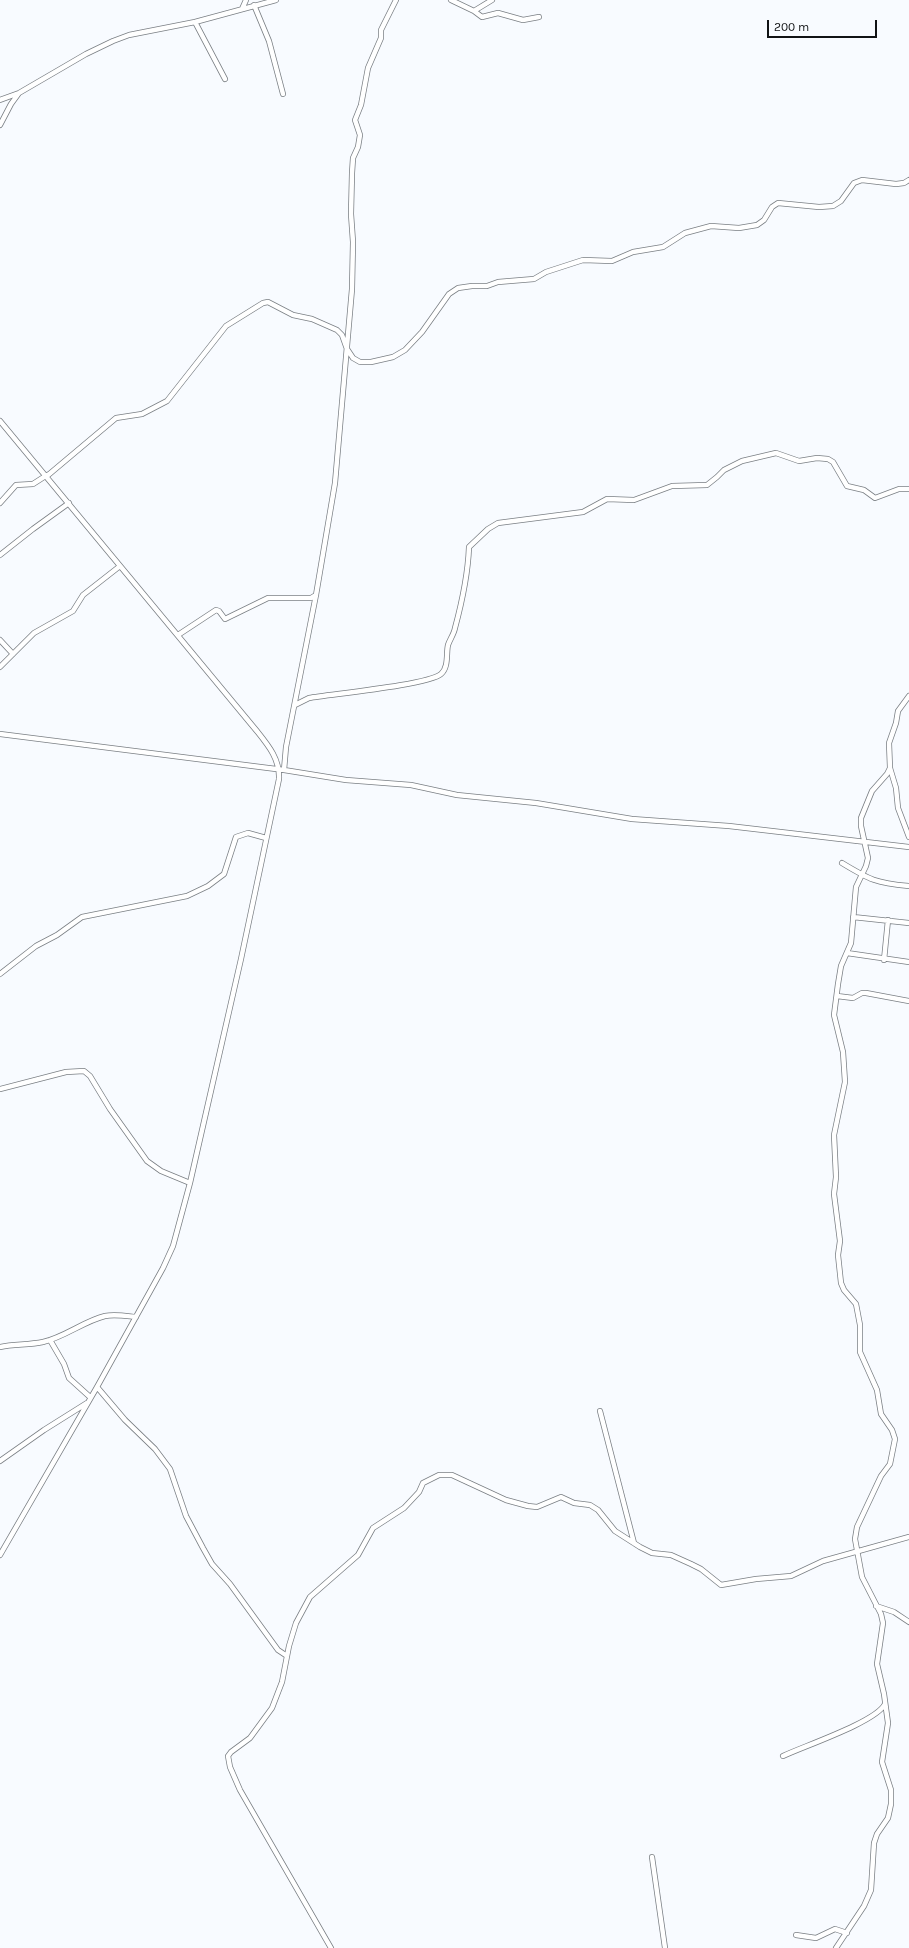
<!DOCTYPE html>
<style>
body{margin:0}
#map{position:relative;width:909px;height:1948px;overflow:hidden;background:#f8fbff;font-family:Karla,sans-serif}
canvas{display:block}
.scale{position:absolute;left:767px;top:20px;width:110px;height:18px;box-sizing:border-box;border:2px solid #111315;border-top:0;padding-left:5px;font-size:12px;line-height:14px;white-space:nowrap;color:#111315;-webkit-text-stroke:3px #f8fbff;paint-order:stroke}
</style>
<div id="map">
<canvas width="909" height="1948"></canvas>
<div class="scale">200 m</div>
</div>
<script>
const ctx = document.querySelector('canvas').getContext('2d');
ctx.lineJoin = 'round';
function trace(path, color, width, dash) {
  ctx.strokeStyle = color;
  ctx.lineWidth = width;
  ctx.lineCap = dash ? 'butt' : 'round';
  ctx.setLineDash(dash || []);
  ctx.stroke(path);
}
const minor = new Path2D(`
 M 451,0 L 474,11 L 492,0
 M 254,5 L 269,41 L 283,94
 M 242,9 L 246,0
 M 474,11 L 482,17 L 498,13 L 523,20 L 539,17
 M 195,22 L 225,79
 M 0,100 L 19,93
 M 0,125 L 11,104 L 19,93 L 86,54 L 113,41 L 129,35 L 195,22 L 276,0
 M 0,421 L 256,730 C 268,745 280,759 279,779 L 241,959 L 190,1183 L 173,1246 L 163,1268 L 97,1387 L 0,1555
 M 47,476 L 116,418 L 142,414 L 167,401 L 226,326 L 263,303 L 268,302 L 293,315 L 312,319 L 337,330 L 342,335 L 347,349 L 353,358 L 360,362 L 371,362 L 393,357 L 405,350 L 422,332 L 449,294 L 458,288 L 472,286 L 487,286 L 498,282 L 534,279 L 546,272 L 583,260 L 612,261 L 633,252 L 663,247 L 685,233 L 711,226 L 739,228 L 757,225 L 764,220 L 772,207 L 778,203 L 819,207 L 833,206 L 841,201 L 854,183 L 862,180 L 896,184 L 904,183 L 909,180
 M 0,503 L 16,485 L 33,484 L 47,475
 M 0,555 L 33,529 L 69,503
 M 178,635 L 216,610 L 219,611 L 225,619 L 268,598 L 311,598 L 316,595
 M 0,640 L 13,654
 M 0,667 L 34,633 L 73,611 L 83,595 L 120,566
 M 909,696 L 898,711 L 896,723 L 889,743 L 890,768 L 896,788 L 898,808 L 909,837
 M 295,705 L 309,698 C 332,694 428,685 441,674 C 449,667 446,653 448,645 C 450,639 454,634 455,628 C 462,602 468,573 469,547 L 488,529 L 498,523 L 583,512 L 607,499 L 634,500 L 672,486 L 707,485 L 717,477 L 724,470 L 742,461 L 776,453 L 799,461 L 817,458 L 828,459 L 833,462 L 847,486 L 864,490 L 875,498 L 899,489 L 909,489
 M 0,734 L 284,770 L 346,780 L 411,785 L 457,795 L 536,803 L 632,819 L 729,826 L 909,847
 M 284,770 L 286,747 L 316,595 L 335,483 L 352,289 L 353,242 L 351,214 L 352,173 L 353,158 L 358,147 L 360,135 L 355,120 L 361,105 L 368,68 L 381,38 L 381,30 L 396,0
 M 842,863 C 870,880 876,883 909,886
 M 853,917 L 909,923
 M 847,953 L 909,962
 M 884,960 L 888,920
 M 0,974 L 36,946 L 57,935 L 82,917 L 187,896 L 208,886 L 224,874 L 236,837 L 248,833 L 266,838
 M 837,996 L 853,998 L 862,993 L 866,993 L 909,1001
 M 0,1089 L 66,1072 L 84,1071 L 90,1076 L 110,1109 L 147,1161 L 161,1171 L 190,1183
 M 50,1340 L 64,1364 L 69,1378 L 90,1397
 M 0,1347 C 14,1344 29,1345 43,1342 C 65,1337 84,1321 105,1316 C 115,1314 126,1316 136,1317
 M 97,1387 L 125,1420 L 155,1449 L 170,1469 L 186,1516 L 203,1548 L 212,1564 L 230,1584 L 278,1650 L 287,1656
 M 600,1411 L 634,1543
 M 0,1461 L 44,1430 L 87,1403
 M 876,1606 L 894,1612 L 909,1622
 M 783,1756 C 804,1746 876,1722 885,1704
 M 652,1857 L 665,1948
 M 796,1935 L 816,1938 L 835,1929 L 847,1933
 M 331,1948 L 240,1790 L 230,1767 L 228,1756 L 231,1752 L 250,1738 L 272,1708 L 282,1682 L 289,1646 L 296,1623 L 310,1597 L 358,1555 L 373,1528 L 404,1508 L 419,1492 L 423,1483 L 439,1475 L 452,1475 L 506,1500 L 528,1506 L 537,1507 L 561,1497 L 574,1503 L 590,1505 L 598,1510 L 615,1531 L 640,1547 L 652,1553 L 671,1555 L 691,1564 L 701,1569 L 721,1585 L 756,1579 L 791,1576 L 823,1561 L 909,1537
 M 836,1948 L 864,1906 L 871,1890 L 874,1843 L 877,1834 L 888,1818 L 891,1804 L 891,1790 L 882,1762 L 888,1723 L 884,1694 L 877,1664 L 883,1623 L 881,1614 L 862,1577 L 855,1539 L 857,1527 L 881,1476 L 890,1464 L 895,1439 L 892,1430 L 881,1414 L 877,1390 L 860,1352 L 860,1325 L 856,1304 L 844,1290 L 841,1283 L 838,1255 L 840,1241 L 834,1194 L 836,1177 L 834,1135 L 845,1082 L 843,1052 L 834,1015 L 838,984 L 841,966 L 851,943 L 856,887 L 866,866 L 868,858 L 861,826 L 861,818 L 872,791 L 887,774 L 890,768`);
trace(minor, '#7a7f84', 6);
trace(minor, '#fff', 4.5);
</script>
